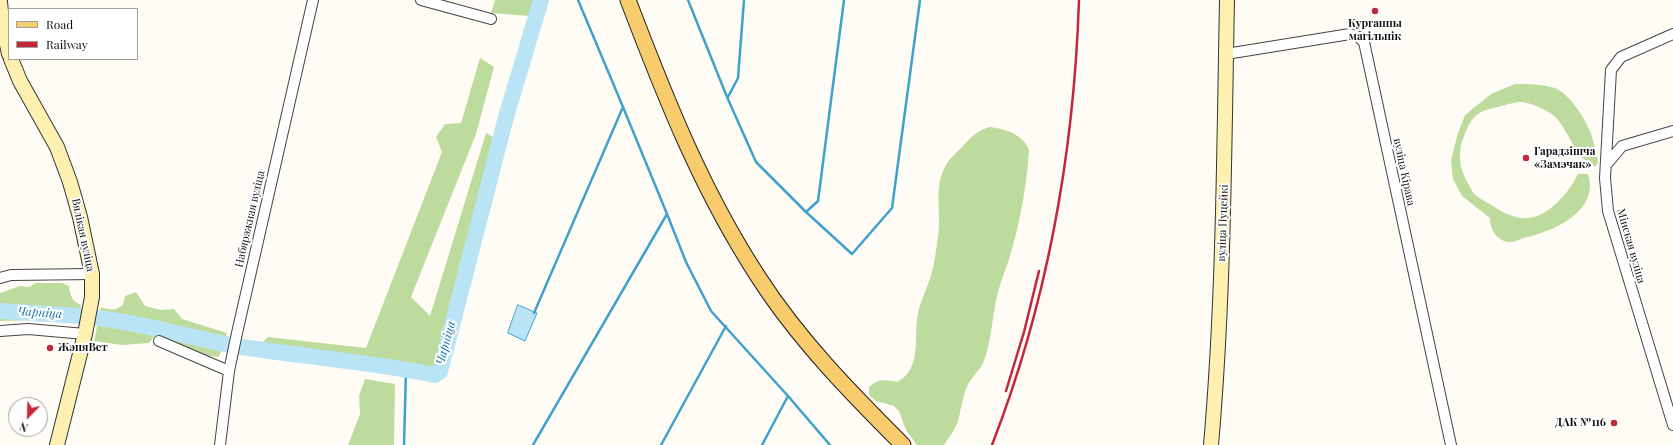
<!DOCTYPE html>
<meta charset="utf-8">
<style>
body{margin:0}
#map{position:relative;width:1673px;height:445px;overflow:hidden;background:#fffcf5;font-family:"Playfair Display",serif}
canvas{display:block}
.legend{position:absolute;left:8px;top:8px;width:130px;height:52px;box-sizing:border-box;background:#fff;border:1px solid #a0a0a0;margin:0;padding:5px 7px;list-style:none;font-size:12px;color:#111}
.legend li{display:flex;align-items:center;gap:8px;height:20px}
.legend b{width:20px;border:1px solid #a0a0a0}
.north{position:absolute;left:8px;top:397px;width:40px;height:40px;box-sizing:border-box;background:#fff;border:1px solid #a0a0a0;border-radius:50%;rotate:203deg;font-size:11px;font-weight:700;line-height:16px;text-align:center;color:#111}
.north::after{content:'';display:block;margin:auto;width:14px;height:18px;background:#c2273a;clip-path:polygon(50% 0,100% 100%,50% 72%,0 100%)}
</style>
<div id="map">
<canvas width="1673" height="445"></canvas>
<ul class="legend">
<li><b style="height:5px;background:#f8cb6c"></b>Road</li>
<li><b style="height:5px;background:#c2273a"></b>Railway</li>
</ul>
<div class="north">N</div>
</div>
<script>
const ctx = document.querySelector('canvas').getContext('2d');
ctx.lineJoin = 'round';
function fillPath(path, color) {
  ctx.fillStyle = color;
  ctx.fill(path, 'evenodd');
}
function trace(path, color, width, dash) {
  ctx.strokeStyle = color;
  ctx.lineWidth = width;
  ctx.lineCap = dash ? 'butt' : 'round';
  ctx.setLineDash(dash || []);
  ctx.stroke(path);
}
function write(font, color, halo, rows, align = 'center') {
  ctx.font = font + ' "Playfair Display",serif';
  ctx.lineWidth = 4;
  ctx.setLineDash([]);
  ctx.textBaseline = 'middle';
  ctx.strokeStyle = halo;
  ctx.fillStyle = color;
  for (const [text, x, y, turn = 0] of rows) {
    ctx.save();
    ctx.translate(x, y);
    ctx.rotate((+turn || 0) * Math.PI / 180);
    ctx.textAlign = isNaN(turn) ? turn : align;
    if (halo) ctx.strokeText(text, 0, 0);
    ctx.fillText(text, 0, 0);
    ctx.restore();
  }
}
const forest = new Path2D(`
 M 495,0 L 533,0 L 529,16 L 491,13 Z
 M 480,58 L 494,67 L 476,134 L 411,297 L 430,316 L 486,133 L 496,139 L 434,369 L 362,356 L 261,344 L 268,337 L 366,348 L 442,152 L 436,137 L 445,124 L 461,123 Z
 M 1515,84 C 1528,84 1542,84 1555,88 C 1569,93 1587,121 1591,134 C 1594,143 1596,153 1598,162 L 1596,166 L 1591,166 C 1588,161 1581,158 1578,153 C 1571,142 1566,130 1558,120 C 1551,111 1534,104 1523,102 C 1516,102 1508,104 1502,106 C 1479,111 1473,113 1464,136 C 1457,153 1459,169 1469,185 C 1471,188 1472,192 1475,195 C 1481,199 1488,203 1493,206 C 1502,212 1511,217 1521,218 C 1546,221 1568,194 1578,174 L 1588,174 C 1600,210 1555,231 1527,237 C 1522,238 1517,241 1512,242 C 1498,243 1490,230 1490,218 L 1462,196 L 1453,179 L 1451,161 L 1457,136 L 1465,115 L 1491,94 Z
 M 990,127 C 1005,129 1023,134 1029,150 C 1027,183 1021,217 1012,249 C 1008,264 1002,277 998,292 C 992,315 992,339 984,361 C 979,372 970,378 966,389 C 962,399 961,411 958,421 C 955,430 949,437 944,445 L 917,445 L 906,430 L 899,411 L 894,406 L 876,401 L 869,395 L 869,387 C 878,379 886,379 897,382 C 923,369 913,336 918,313 C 922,296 931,281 934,263 C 936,251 938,239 939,227 C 940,209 935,187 944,169 C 948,160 956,153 963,146 C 971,137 978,130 990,127 Z
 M 36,283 L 62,283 L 69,286 C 70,296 72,301 81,305 L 78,322 L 40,320 L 0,321 L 0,293 L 20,286 L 29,287 Z
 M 136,292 L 145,306 L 161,310 L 174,309 L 182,319 L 227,333 L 219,357 C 204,356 186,353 174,343 L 173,338 L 155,335 L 149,343 L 122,345 L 94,341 L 101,307 C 111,310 115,311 123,305 L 125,296 Z
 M 365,379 L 395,384 L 394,445 L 348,445 L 360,414 L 359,396 Z`);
const water = new Path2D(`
 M 518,305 L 537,313 L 525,341 L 508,333 Z`);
const stream = new Path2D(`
 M 688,0 L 727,97 L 756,162 L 806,212 L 852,254 L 892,208 L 920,0
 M 728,97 L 738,78 L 744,0
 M 806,212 L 818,201 L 844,0
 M 667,214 L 686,262 L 711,311 L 788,396 L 830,445
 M 534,313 L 623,107 L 578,0
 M 404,445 L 406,370
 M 533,445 L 667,214 L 623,107
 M 661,445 L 726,326
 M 762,445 L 788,396`);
const river = new Path2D(`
 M 0,311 L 81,316
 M 96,318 C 146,323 193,339 242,347 C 306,357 371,362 435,375 L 440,372 L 506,117 L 541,0`);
const street = new Path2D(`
 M 421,0 L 491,19
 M 1673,34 L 1621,57 L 1611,70 L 1605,178 L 1608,211 L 1673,425
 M 1226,54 L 1350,34 L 1357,36 L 1364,42 L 1451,445
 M 1607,164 L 1622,146 L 1673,131
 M 0,278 L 11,275 L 92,274
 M 0,331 L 28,329 L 85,334
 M 159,341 L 229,371
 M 220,445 L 229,371 L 237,333 L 313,0`);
const secondary = new Path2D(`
 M 0,2 L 2,21 L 9,54
 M 11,59 L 20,81 L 57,147 L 70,182 L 80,217 L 92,274 L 92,297 L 85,334 L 57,445
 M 1211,445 C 1224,297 1224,149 1227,0`);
const primary = new Path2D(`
 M 628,0 C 665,97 702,191 759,278 C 799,340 851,393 903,445`);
const rail = new Path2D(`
 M 1006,391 L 1024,332 L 1039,271
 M 992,445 C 1048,301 1074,154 1079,0`);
const markers = [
 [1375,11,4,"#c2273a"],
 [1526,158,4,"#c2273a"],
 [50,348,4,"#c2273a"],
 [1614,423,4,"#c2273a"]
];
const poiNames = [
 ["Курганны",1375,24,"center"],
 ["магільнік",1375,37,"center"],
 ["Гарадзішча",1534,152],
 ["«Замэчак»",1534,165],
 ["ЖэняВет",58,348],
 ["ДАК №116",1606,423,"right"]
];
const streetNames = [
 ["вуліца Кірава",1404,172,78],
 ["Набярэжная вуліца",250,219,-77],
 ["вуліца Пуцейкі",1223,223,-88],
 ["Вялікая вуліца",83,235,78],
 ["Мінская вуліца",1631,246,74]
];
const waterNames = [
 ["Чарніца",40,313,4],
 ["Чарніца",446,343,-75]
];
fillPath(forest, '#bddb9c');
fillPath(water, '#b9e4f6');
trace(water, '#40a0ce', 1);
trace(stream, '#40a0ce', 2.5);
trace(river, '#b9e4f6', 16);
trace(street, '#444', 12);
trace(secondary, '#333', 16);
trace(primary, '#222', 17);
trace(street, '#fff', 10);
trace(secondary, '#fef0b0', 14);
trace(primary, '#f8cb6c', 15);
trace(rail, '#c2273a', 2.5);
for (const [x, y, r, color] of markers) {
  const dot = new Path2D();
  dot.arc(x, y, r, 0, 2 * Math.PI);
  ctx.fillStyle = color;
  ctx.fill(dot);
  trace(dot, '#fff', 1.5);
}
write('bold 11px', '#111', '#fff', poiNames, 'left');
write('11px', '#111', '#fff', streetNames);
write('italic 12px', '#1872a4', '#fff', waterNames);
</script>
